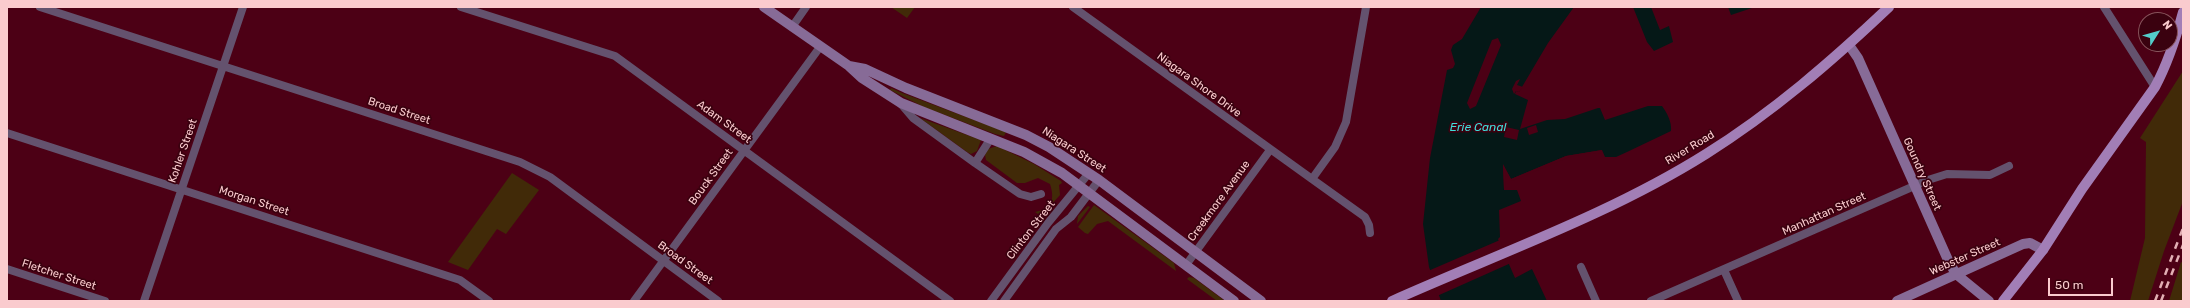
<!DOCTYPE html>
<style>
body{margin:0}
#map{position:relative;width:2190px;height:308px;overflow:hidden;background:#4c0015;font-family:Rubik,sans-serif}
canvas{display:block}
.frame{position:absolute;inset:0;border:8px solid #facbce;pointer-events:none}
.north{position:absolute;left:2138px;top:12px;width:40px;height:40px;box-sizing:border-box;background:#3a010f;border:1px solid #87525b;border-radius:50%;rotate:53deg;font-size:11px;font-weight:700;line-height:16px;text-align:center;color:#facbce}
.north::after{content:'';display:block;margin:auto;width:14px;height:18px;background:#53cdca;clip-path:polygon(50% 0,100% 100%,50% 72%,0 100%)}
.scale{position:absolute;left:2048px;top:278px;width:65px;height:18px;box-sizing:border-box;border:2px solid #facbce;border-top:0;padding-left:5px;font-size:12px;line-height:14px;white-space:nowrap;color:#facbce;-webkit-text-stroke:3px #3a010f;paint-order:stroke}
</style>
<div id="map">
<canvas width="2190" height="308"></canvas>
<div class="frame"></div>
<div class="north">N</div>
<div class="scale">50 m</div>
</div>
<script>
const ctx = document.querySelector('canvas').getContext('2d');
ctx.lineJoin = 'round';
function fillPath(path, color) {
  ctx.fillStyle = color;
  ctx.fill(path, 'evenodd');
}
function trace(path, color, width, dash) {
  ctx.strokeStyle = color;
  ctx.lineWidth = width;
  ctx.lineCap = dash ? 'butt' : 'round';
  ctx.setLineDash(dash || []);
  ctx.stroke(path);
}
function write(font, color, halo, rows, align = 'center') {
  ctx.font = font + ' Rubik,sans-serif';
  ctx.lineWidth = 3.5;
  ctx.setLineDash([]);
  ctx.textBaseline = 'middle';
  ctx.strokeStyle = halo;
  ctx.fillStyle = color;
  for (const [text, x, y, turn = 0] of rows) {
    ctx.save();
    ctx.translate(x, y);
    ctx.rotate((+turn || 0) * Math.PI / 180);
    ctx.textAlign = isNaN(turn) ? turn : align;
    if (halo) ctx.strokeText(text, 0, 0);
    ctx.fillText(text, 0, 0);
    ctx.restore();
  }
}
const green = new Path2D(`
 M 891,7 L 915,7 L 907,18 Z
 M 2183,71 L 2183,201 L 2164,251 L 2148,301 L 2130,301 L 2145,238 L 2146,142 L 2140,138 Z
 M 891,88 L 902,93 L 1006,132 L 1004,136 L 995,134 L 924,107 L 890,90 Z
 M 920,118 L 981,140 L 977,151 L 971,154 L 967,152 Z
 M 997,146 L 1034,164 L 1061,181 L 1062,183 L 1059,185 L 1060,195 L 1041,216 L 1035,212 C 1052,209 1055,199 1050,184 L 1038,178 L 1025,183 L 1017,183 L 986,160 L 985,155 L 988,149 Z
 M 512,173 L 539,190 L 506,234 L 497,229 L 468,270 L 448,262 Z
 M 1094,205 L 1174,263 L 1176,271 L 1108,221 L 1097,224 L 1088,234 L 1085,233 L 1078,227 Z
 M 1088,206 L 1090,207 L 1077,224 L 1078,216 Z
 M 2181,262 L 2183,263 L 2183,301 L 2169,301 Z
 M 1189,277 L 1194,278 L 1225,301 L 1217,301 L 1187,279 Z`);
const water = new Path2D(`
 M 1481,7 L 1574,7 L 1548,43 L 1519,92 L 1516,91 L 1515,94 L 1528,100 L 1520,129 L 1547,120 L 1565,119 L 1598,108 L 1600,108 L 1605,120 L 1648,106 L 1662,106 C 1667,113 1672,122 1671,131 L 1627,152 L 1616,157 L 1605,157 L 1602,150 L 1566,156 L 1511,179 L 1503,165 L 1504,190 L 1517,190 L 1521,201 L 1499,210 L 1500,237 L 1498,239 L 1515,278 L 1532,269 L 1547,301 L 1441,301 L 1429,267 L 1423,224 L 1430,158 L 1447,70 L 1453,68 L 1455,64 L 1451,50 L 1453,45 L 1462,39 Z
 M 1633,7 L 1651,7 L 1660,30 L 1669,26 L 1673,42 L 1654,51 L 1647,42 Z
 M 1728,7 L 1752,7 L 1752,8 L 1731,15 Z`);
const pier = new Path2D(`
 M 1498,38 L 1501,45 L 1476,106 L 1470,109 L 1467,103 L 1492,40 Z
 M 1520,79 L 1517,85 L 1523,87 L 1519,92 L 1516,91 L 1514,94 L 1512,89 L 1516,81 Z
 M 1536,125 L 1538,132 L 1529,135 L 1527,128 Z
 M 1506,127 L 1519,130 L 1517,140 L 1504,137 Z
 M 1602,150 L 1602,153 L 1582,154 L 1567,158 L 1512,181 L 1505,173 L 1506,188 L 1517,188 L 1517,190 L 1504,190 L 1503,164 L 1511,179 L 1566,156 Z
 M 1500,240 L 1511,263 L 1437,296 L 1428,271 Z`);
const street = new Path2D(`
 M 40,7 L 520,162 L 550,177 L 718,301
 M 461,7 L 615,56 L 950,301
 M 1073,7 L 1312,179 L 1335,147 L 1346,122 L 1366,7
 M 2104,7 L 2155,87
 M 792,27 L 806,7
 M 901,104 L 913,118 L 975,163
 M 7,133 L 460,280 L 489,301
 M 991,138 L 975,163 L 1020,194 L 1031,197 L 1041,194
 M 1312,179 L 1365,217 L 1369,225 L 1370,233
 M 1186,265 L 1270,150
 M 1581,267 L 1596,301
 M 7,269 L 105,301
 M 1724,270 L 1738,301
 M 144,301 L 243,7
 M 634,301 L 820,47
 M 991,301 L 1048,223 L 1089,173
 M 1004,301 L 1056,229 L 1071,217 L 1099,180
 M 1651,301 L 1928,180 L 1947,174 L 1990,175 L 2009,166`);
const secondary = new Path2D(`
 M 764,7 L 849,66 L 862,78 L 901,103 L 1024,152 L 1062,173 L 1234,301
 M 1849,45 L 1858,58 L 1948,260 L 1956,274 L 1989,301
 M 849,66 L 865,69 L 906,88 L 1026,135 L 1049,147 L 1099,180 L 1261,301
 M 1897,301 L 2023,244 L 2030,243 L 2043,250`);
const primary = new Path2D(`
 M 1392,301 C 1497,254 1609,215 1706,154 C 1773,112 1832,61 1889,7
 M 2003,301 L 2043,250 L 2082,189 L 2155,87 C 2168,63 2176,38 2183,12`);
const rail = new Path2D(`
 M 2155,301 L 2183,228
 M 2161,301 L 2183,245`);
const streetNames = [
 ["Niagara Shore Drive",1199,85,36],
 ["Broad Street",399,111,18],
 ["Adam Street",724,122,36],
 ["River Road",1690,148,-31],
 ["Niagara Street",1074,150,33],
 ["Kohler Street",183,151,-71],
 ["Goundry Street",1922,174,66],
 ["Bouck Street",711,177,-54],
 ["Morgan Street",254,201,18],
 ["Creekmore Avenue",1219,201,-54],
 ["Manhattan Street",1824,214,-24],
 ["Clinton Street",1031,230,-52],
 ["Webster Street",1965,257,-24],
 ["Broad Street",685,263,36],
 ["Fletcher Street",59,275,18]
];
const waterNames = [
 ["Erie Canal",1478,128]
];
fillPath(green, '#412a08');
fillPath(water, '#051817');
fillPath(pier, '#4c0015');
trace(street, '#64526e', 8);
trace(secondary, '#876b97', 10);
trace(primary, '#a27eb6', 10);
trace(rail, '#e2afb4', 2.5, [7, 7]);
write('11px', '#facbce', '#3a010f', streetNames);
write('italic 12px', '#40dedb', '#3a010f', waterNames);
</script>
